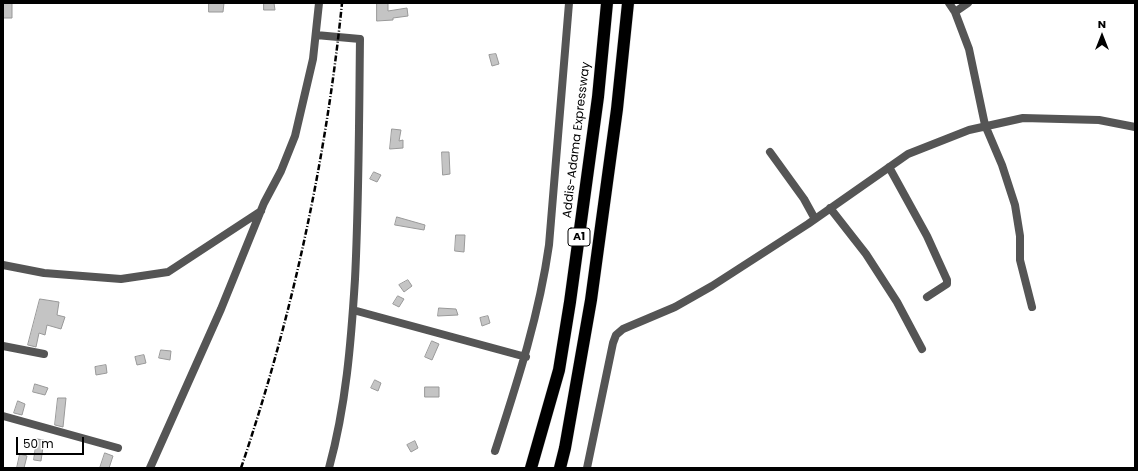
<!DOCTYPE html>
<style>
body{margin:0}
#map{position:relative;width:1138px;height:471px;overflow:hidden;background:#fff;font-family:Poppins,sans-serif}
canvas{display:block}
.frame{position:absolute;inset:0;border:4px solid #000;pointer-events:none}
.north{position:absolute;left:1082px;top:16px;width:40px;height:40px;-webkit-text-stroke:3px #fff;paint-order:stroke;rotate:0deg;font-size:11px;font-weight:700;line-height:16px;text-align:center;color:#000}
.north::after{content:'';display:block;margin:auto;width:14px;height:18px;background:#000;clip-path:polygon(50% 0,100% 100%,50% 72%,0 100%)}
.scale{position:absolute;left:16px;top:437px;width:68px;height:18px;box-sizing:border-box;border:2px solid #000;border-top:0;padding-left:5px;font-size:12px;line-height:14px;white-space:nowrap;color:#000;-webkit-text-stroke:3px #fff;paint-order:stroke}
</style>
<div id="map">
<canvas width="1138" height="471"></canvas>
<div class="frame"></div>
<div class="north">N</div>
<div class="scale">50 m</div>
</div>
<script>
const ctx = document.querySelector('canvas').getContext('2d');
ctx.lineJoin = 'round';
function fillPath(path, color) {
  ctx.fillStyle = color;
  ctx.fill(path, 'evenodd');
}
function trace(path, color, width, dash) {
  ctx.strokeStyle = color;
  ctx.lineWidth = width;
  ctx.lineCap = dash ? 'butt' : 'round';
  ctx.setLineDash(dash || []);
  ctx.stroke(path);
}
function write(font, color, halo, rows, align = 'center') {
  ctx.font = font + ' Poppins,sans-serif';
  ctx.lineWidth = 3;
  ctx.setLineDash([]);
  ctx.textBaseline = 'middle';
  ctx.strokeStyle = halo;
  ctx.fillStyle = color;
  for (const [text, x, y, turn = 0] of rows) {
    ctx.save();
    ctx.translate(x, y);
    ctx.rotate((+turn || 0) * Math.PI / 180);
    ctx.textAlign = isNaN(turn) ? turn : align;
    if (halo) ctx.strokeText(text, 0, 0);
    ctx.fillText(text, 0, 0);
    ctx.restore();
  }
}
const building = new Path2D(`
 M 3,3 L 12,3 L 12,18 L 3,18 Z
 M 209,3 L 224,3 L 223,12 L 209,12 Z
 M 264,3 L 274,3 L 275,10 L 264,10 Z
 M 377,3 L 388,3 L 388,11 L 407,8 L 408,16 L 393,18 L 393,20 L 377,21 Z
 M 496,54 L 499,64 L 492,66 L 489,55 Z
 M 392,129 L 401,130 L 399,141 L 403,140 L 403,148 L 390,149 Z
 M 442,152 L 449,152 L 450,174 L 443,175 Z
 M 374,172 L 381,175 L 377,182 L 370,179 Z
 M 397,217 L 425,225 L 424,230 L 395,225 Z
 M 456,235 L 465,235 L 464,252 L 455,251 Z
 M 408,280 L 412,286 L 404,292 L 399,285 Z
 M 398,296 L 404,299 L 399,307 L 393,304 Z
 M 40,299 L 59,302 L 57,315 L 65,317 L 61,329 L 47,325 L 45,335 L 39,333 L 36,347 L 28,345 Z
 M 439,308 L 456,309 L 458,315 L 438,316 Z
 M 488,316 L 490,323 L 482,326 L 480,318 Z
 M 432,341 L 439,344 L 432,360 L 425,357 Z
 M 161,350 L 171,351 L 170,360 L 159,358 Z
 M 144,355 L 146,363 L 137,365 L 135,357 Z
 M 106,365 L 107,373 L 96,375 L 95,367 Z
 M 375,380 L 381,383 L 378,391 L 371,388 Z
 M 35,384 L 48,388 L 45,395 L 33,392 Z
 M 425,387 L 439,387 L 439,397 L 425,397 Z
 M 58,398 L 66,398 L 63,427 L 55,425 Z
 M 18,401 L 25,404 L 22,415 L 14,413 Z
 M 37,439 L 44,440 L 41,461 L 34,460 Z
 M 415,441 L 418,448 L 411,452 L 407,445 Z
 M 105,453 L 113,456 L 109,468 L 100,468 Z
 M 20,454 L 27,456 L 24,468 L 17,468 Z`);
const minor = new Path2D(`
 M 949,3 L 955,12 L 969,49 L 985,125 L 1002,165 L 1015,205 L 1020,236 L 1020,260 L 1032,307
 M 955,12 L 968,3
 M 316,35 L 360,39 C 359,119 359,199 355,279 C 351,343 346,406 329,468
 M 770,152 L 804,199 L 815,219
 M 889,167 L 927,236 L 947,280 L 947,284 L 927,297
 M 830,208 L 866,254 L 897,302 L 922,349
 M 3,265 L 44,273 L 121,279 L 168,272 L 261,211
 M 353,310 L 526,357
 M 3,346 L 44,354
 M 3,416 L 118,448
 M 495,451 C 517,383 539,316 549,245 L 569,3
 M 150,468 L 221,309 L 264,203 L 281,171 L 295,136 L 313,59 L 319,3
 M 587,468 L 613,343 L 616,335 L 623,329 L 675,307 L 712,286 L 808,224 L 908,154 L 969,130 L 1023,118 L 1099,120 L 1135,127`);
const motorway = new Path2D(`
 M 531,468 L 559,370 L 570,302 L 598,97 L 607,3
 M 560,468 L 565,448 L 591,300 L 617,109 L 628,3`);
const rail = new Path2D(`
 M 241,468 C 292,318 326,161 342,3`);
const shields = [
 [579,237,22]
];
const shieldNames = [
 ["A1",579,237]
];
const streetNames = [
 ["Addis-Adama Expressway",577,140,-83]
];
fillPath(building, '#c4c4c4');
trace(building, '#999', 1);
trace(motorway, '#dbdbdb', 13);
trace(minor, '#555', 8);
trace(motorway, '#000', 12);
trace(rail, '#000', 2.5, [6, 2, 1, 2]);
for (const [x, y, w] of shields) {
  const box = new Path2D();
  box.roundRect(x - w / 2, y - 9, w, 18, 3);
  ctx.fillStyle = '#fff';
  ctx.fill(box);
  trace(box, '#000', 1);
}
write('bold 11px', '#000', null, shieldNames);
write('12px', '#000', '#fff', streetNames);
</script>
